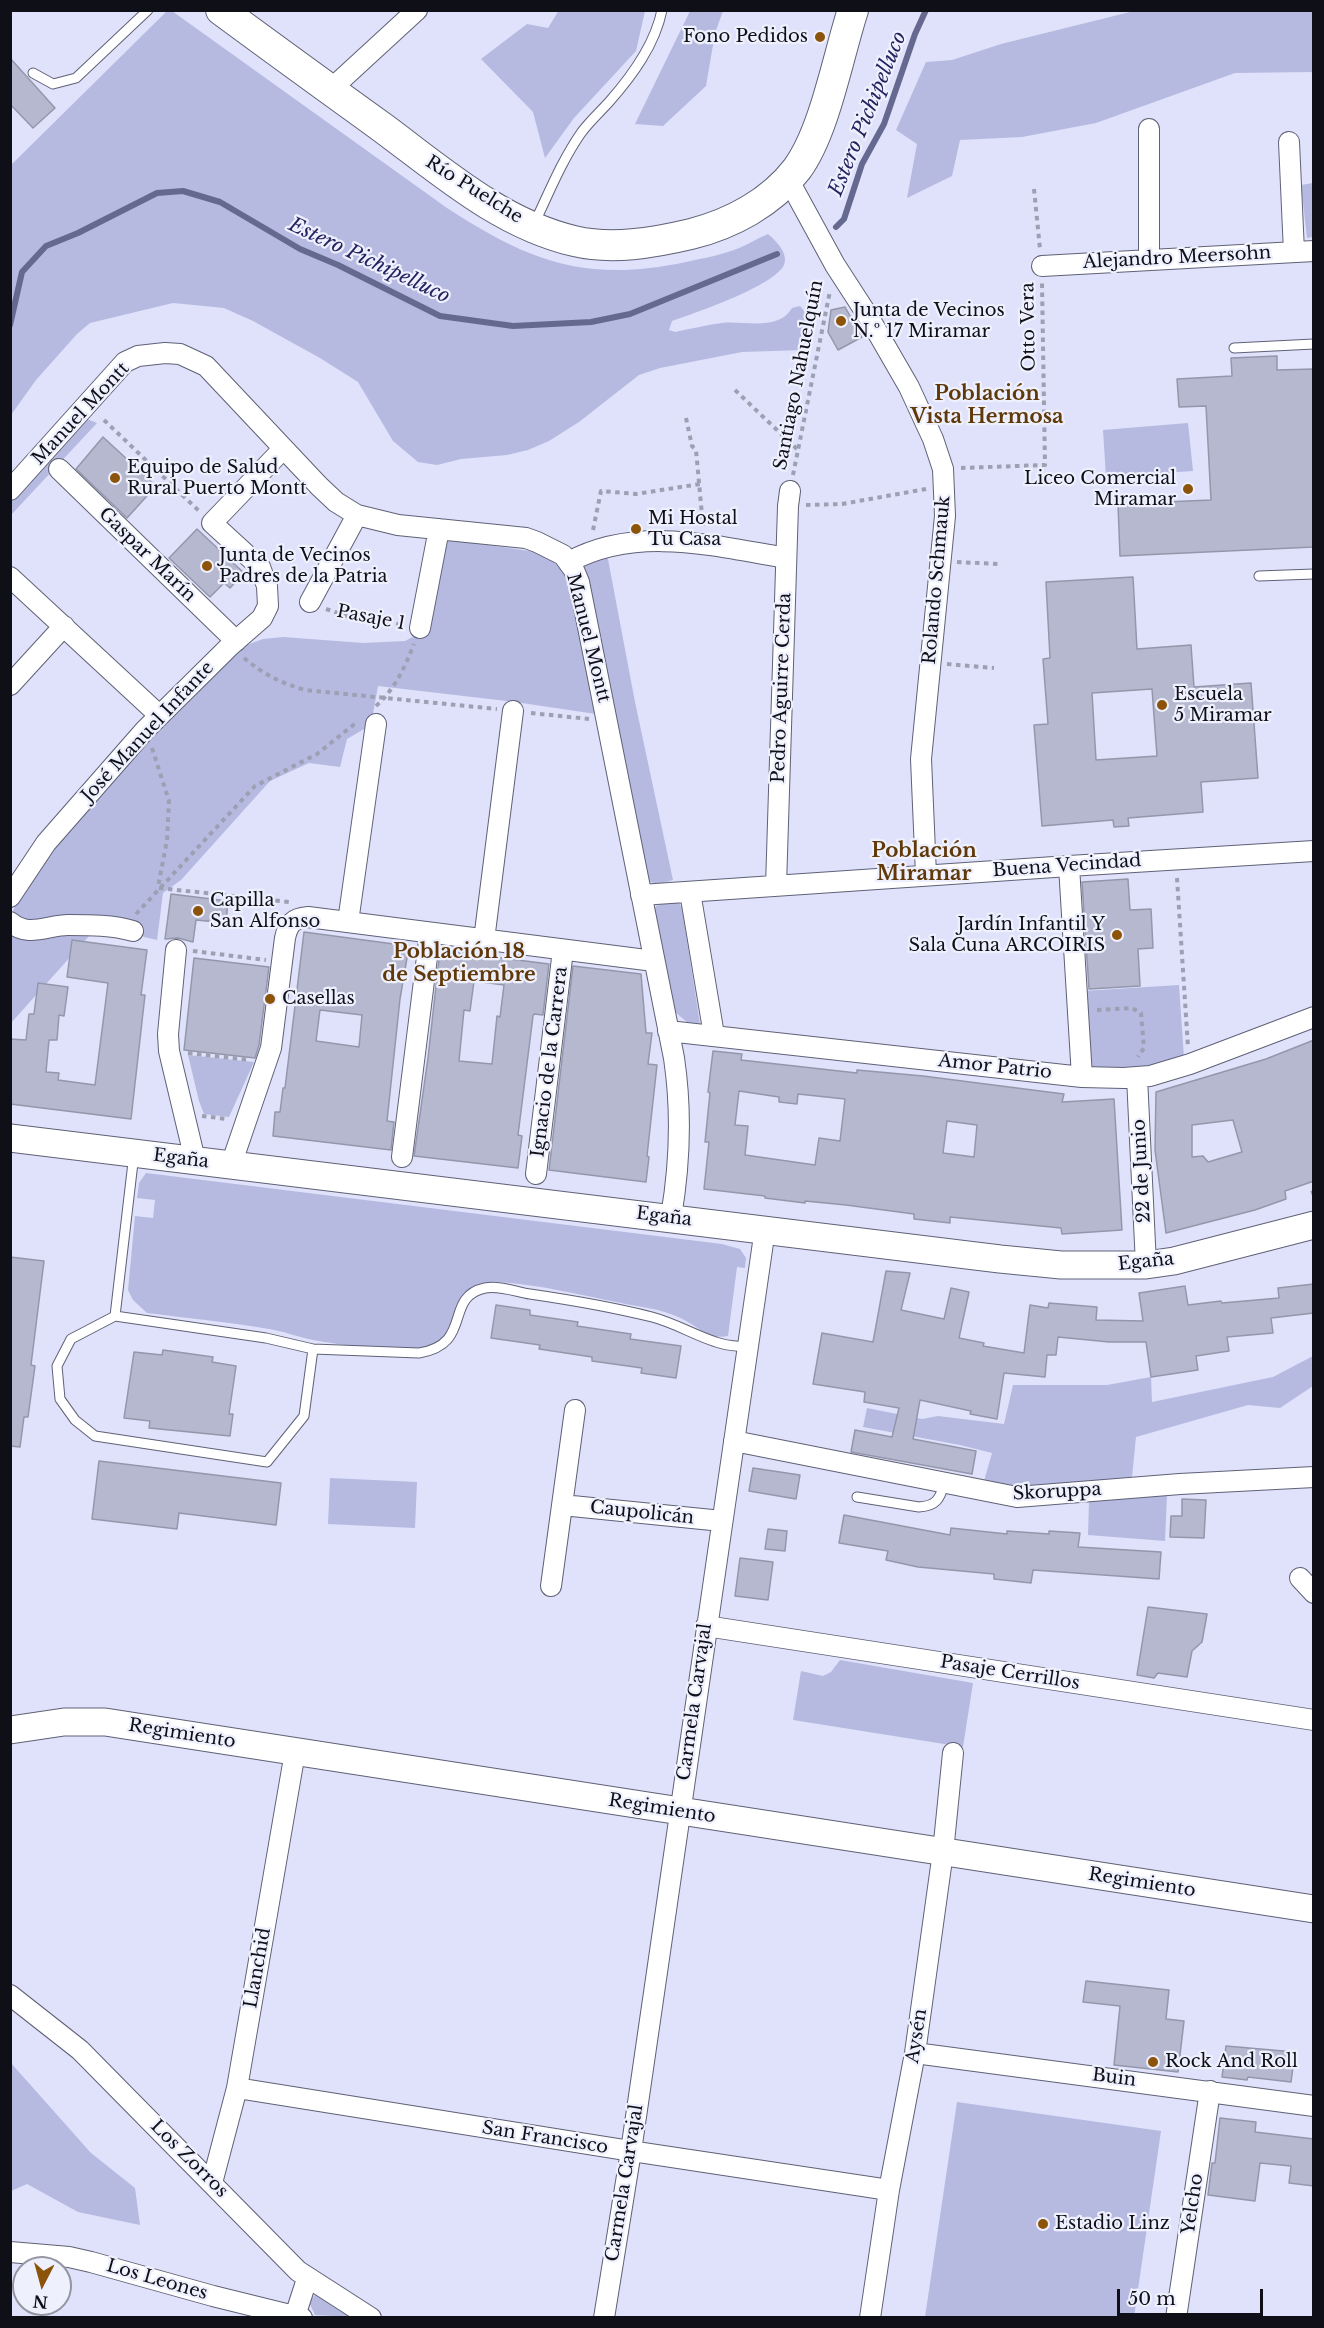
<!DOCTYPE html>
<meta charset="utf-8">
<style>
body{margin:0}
#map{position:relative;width:1324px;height:2328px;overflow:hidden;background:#dfe2fa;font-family:"Libre Baskerville",serif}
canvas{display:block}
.frame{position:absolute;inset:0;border:12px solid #0f0f17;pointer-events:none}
.north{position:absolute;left:12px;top:2256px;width:60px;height:60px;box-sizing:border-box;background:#eef0fe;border:2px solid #9596a2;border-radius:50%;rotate:186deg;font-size:16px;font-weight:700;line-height:24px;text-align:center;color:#0f0f17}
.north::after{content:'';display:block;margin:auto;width:21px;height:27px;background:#8c530a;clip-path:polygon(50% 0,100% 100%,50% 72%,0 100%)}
.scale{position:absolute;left:1117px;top:2289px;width:146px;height:27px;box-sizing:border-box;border:3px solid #0f0f17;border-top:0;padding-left:8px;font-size:18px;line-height:21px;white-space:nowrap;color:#0f0f17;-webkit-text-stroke:4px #eef0fe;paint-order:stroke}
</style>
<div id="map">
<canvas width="1324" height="2328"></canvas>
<div class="frame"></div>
<div class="north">N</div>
<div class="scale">50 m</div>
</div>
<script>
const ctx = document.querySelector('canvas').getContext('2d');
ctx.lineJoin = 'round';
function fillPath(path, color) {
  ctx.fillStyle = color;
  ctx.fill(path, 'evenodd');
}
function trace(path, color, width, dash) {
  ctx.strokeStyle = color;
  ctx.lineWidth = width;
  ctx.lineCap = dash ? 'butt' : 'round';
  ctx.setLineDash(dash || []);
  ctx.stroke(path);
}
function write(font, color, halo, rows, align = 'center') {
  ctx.font = font + ' "Libre Baskerville",serif';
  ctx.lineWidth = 4.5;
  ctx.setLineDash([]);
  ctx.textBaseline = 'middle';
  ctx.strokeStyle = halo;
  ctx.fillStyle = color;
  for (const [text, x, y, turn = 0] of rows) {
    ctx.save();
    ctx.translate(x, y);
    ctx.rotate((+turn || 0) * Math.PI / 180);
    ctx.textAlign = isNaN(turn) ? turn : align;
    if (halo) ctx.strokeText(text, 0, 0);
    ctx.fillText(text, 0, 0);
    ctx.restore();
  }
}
const green = new Path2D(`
 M 559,10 L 645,11 L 636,51 L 574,118 L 545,158 L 533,112 L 481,59 L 527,24 L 548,28 Z
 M 1138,10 L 1313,11 L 1313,72 L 1235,73 L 1096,123 L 1022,137 L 960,140 L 952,176 L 907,198 L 917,144 L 896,130 L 926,62 L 952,60 L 1001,44 Z
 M 167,11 L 172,11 L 447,208 C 530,262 586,283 686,262 C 704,258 722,255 739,248 C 749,244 758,238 768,234 C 775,240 789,253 784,265 C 774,286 695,313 672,321 L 669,330 L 675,332 C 690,329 706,325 722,323 C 739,321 762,327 778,320 C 784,318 789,313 792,308 L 800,306 C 812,319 812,335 803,350 L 742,352 L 660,368 L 639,375 L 579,422 L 549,441 L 528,450 L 507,455 L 461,459 L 437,465 L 418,462 L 393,441 L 358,382 L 320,358 L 253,321 L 224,308 L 173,303 L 90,323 L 77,334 L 36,380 L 11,415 L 11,165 Z
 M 690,11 L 723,11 L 715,33 L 706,86 L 663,126 L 635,124 Z
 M 1313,183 L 1313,237 L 1307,238 L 1301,185 Z
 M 87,419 L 97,423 L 11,515 L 10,501 Z
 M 1188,423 L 1193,471 L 1106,477 L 1103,430 Z
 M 446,539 L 537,552 C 552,559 563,568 569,584 L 596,714 L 515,702 L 378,686 L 371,725 L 347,739 L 340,767 L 309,763 L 270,781 L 181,880 L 163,893 L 157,940 L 144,937 L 135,930 L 99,925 L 11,1023 L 11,916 L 15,906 L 66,830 L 176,710 L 244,646 L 263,639 L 283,637 L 363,643 L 405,641 L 426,630 Z
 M 607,554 L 635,702 L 673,880 C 664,883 656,885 648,881 L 583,565 Z
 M 668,902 L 679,903 L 682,908 L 700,1024 L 688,1023 L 674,1011 L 654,910 L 656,906 Z
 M 1179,985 L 1184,1058 L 1132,1070 L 1088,1069 L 1083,991 Z
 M 188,1055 L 254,1062 L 229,1117 L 204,1114 L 199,1101 Z
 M 146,1173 L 722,1244 L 740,1249 L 746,1258 L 745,1268 L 737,1267 L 728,1336 C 707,1340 696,1324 678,1317 C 661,1309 640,1307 621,1303 C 581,1295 541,1285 500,1282 C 441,1278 465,1341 426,1348 C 401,1352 338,1345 313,1340 C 298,1337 283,1331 269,1329 C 228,1322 187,1318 147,1313 L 133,1300 L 128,1290 L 135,1216 L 153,1218 L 155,1200 L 137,1198 L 139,1183 Z
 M 1313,1356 L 1313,1386 L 1280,1408 L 1248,1405 L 1136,1437 L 1132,1477 C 1083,1482 1034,1491 984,1481 L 992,1453 L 960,1445 L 863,1427 L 867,1408 L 922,1419 L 938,1416 L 1004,1424 L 1013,1385 L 1107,1385 L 1151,1377 L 1152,1402 L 1273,1377 Z
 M 330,1478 L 417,1482 L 415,1528 L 328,1524 Z
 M 1167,1494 L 1165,1541 L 1088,1535 L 1089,1501 Z
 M 840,1660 L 973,1683 L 963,1747 L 793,1720 L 801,1671 L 823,1676 L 831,1672 Z
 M 11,2063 L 91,2153 L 135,2188 L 140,2225 L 78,2212 L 27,2184 L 11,2191 Z
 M 957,2102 L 1161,2131 L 1134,2317 L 925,2317 Z
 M 315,2295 L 319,2295 L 354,2317 L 315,2315 L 309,2302 Z`);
const stream = new Path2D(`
 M 836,227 L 844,219 L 862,164 L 884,124 L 915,34 L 926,10
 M 10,325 L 22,272 L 46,246 L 78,233 L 157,193 L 183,191 L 220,202 L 300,249 L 338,265 L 440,316 L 513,326 L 591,322 L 630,314 L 777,254`);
const building = new Path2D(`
 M 10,58 L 55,108 L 33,128 L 10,104 Z
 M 845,307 L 862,337 L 838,350 L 828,332 L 831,310 Z
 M 1277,356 L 1277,370 L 1314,369 L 1314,547 L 1120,556 L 1118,504 L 1211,500 L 1206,406 L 1179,407 L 1177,379 L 1232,376 L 1231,358 Z
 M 103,437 L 156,486 L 127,518 L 76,469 Z
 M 197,529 L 244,573 L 230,588 L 224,583 L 210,597 L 169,558 Z
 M 1133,577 L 1137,649 L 1191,645 L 1194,687 L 1251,683 L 1258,778 L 1201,782 L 1203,812 L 1128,818 L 1129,826 L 1114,827 L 1113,820 L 1042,826 L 1034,725 L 1048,724 L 1043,659 L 1050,658 L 1046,582 ZM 1152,689 L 1157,756 L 1096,760 L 1092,693 Z
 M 1128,879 L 1130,910 L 1151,909 L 1153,948 L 1138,949 L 1140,986 L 1089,989 L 1082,882 Z
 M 171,894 L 228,901 L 226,923 L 196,920 L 193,942 L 178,938 L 165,939 Z
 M 304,932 L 409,946 L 400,999 L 387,1121 L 394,1122 L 391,1150 L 273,1136 L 275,1112 L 280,1112 L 283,1088 L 285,1088 ZM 320,1010 L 362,1015 L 359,1047 L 316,1041 Z
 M 72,940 L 147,950 L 141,995 L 145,995 L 131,1119 L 10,1104 L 10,1039 L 26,1040 L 29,1014 L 34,1014 L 38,983 L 68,987 L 64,1016 L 59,1015 L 57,1040 L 49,1040 L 46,1072 L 59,1073 L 58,1080 L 95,1085 L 108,983 L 67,977 Z
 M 440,950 L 549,964 L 543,1015 L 534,1014 L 533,1016 L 518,1135 L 522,1136 L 518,1168 L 414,1156 L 428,1058 ZM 474,981 L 504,985 L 500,1017 L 497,1016 L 492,1064 L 459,1061 L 464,1010 L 470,1011 Z
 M 194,958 L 269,967 L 259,1045 L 255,1058 L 184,1050 Z
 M 573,966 L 641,974 L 646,1033 L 652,1033 L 648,1064 L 657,1065 L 647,1156 L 649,1157 L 646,1182 L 549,1170 Z
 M 1314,1040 L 1314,1181 L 1285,1191 L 1286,1199 L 1255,1210 L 1166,1233 L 1155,1150 L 1156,1092 L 1266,1059 ZM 1233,1120 L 1242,1152 L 1208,1162 L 1203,1156 L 1192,1157 L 1192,1125 Z
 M 713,1051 L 742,1054 L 741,1060 L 857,1073 L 857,1070 L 923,1076 L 1064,1094 L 1062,1102 L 1114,1099 L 1122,1230 L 1062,1234 L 1061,1228 L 950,1217 L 950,1223 L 914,1219 L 914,1214 L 846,1205 L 805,1201 L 805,1203 L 765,1198 L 765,1196 L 704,1189 L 709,1142 L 705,1142 L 710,1093 L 708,1092 ZM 739,1091 L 779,1097 L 779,1102 L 797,1104 L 798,1094 L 845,1099 L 840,1141 L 819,1138 L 815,1165 L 745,1155 L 748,1126 L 735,1125 ZM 947,1121 L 977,1125 L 974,1157 L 943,1153 Z
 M 10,1257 L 44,1261 L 31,1365 L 35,1366 L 28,1417 L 24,1417 L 20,1447 L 10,1446 Z
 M 886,1271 L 910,1273 L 901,1310 L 944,1319 L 951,1288 L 969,1292 L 959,1338 L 984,1343 L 983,1346 L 1024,1353 L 1030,1305 L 1048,1308 L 1049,1303 L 1097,1307 L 1096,1320 L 1143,1321 L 1139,1293 L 1185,1286 L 1188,1305 L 1221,1301 L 1222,1303 L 1279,1298 L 1278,1288 L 1314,1284 L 1314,1313 L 1271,1318 L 1273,1333 L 1227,1337 L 1229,1351 L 1196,1356 L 1198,1370 L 1151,1377 L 1146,1342 L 1109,1342 L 1058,1337 L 1056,1355 L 1047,1355 L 1045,1377 L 1004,1373 L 997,1419 L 970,1414 L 971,1411 L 920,1400 L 913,1439 L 976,1451 L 972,1474 L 851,1452 L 855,1430 L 892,1437 L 899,1408 L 864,1402 L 865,1392 L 813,1384 L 822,1333 L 873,1342 Z
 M 496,1305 L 530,1310 L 530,1315 L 578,1322 L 577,1326 L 631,1334 L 630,1339 L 681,1346 L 676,1378 L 641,1373 L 642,1368 L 592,1361 L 592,1357 L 539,1349 L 540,1345 L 491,1338 Z
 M 163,1350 L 213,1357 L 212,1362 L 236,1366 L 229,1414 L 233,1414 L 230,1436 L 149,1428 L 150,1421 L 124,1418 L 134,1352 L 162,1355 Z
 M 99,1461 L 281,1483 L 276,1525 L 179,1513 L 177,1529 L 92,1519 Z
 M 753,1468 L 800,1475 L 796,1499 L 749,1491 Z
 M 1182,1499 L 1206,1500 L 1204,1538 L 1170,1537 L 1171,1516 L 1182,1516 Z
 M 844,1515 L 950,1535 L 951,1528 L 1007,1534 L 1007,1531 L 1049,1534 L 1049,1531 L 1080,1533 L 1078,1547 L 1161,1552 L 1159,1579 L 1033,1570 L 1031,1583 L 994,1579 L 994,1574 L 918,1567 L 886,1560 L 888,1551 L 839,1543 Z
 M 768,1529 L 787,1531 L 785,1551 L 765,1549 Z
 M 740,1558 L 773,1562 L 768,1600 L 735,1596 Z
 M 1148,1607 L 1207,1614 L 1202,1642 L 1192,1651 L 1187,1677 L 1158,1673 L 1154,1678 L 1137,1675 Z
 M 1086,1981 L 1169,1990 L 1166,2019 L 1184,2021 L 1178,2072 L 1114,2065 L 1120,2006 L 1083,2002 Z
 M 1226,2046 L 1295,2052 L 1291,2082 L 1248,2077 L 1247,2080 L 1222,2077 Z
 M 1220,2118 L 1256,2122 L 1255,2132 L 1314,2139 L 1314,2186 L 1289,2183 L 1291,2166 L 1260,2163 L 1255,2201 L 1208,2195 L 1212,2163 L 1215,2163 Z`);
const path = new Path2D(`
 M 1034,189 L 1040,249
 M 735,390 L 798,450
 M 686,418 L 692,446 L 696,450 L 703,526
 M 104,420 L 199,511
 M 961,468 L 1045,465 L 1042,283
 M 793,475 L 830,291
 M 806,505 L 842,504 L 926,489
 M 593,530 L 601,491 L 636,494 L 700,484
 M 957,562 L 998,564
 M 326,609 L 349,617 L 404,625
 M 244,658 C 263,674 281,683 305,690 L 497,709
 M 947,664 L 994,668
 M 376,706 C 395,689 405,667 414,644
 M 531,713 L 589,719
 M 152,748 L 169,801 L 167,840 L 158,887
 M 1177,878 L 1188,1047
 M 159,888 L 289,902
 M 136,914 L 255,786 L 317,754 L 357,722
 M 193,951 L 266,960
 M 1097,1010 L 1132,1008 L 1141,1013 L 1144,1048 L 1138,1057
 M 188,1053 L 250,1060
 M 202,1116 L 227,1119
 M 1311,1193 L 1314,1192`);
const lane = new Path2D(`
 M 33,73 L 53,84 L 76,78 L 148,10
 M 534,224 C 549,193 561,162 581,133 C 589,122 599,113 609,102 C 632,76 655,45 662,10
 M 1234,348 L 1314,344
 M 1259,576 L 1314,574
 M 115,1316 L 134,1154
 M 313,1349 L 304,1416 L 267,1462 L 95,1436 L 75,1420 L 60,1399 L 57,1366 L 71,1339 L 115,1316 L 266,1338 L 313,1349 L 419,1353 C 474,1344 443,1297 485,1288 C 499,1285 517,1292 530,1294 C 571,1300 612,1307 652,1317 C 675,1323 694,1335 716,1342 C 726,1346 737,1346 747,1347
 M 857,1497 L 919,1507 C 936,1506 940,1499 944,1484`);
const street = new Path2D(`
 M 330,90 L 417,10
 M 1289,142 L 1294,252
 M 788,179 L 835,265 L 868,316 L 909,387 L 933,439 L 943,469 L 945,516 L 921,759 L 926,875
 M 1149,260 L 1149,129
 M 1042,266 L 1314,251
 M 59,469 L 236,641
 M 10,490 L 125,362 L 138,356 L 165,353 L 180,354 L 206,366 L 319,486 L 336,502 L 357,515 L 398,525 L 526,538 L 537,542 L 563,555 L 574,570 L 579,582 L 674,1058 C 682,1112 680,1164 671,1217
 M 569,562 C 637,525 714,546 786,558
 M 10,577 L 159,715
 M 310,602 L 357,515
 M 420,628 L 439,529
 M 10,685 L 64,626
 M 1069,866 L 1082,1077
 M 776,886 L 788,506 L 790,491
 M 690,892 L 714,1035
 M 641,895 L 1069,866 L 1314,851
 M 10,897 L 46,843 L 145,730 L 231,645 L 262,618 L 268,606 L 267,586 L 260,567 L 212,523 L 283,449
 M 10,922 C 28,938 48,925 68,925 C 90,925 113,925 133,931
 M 348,922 L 376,724
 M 484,940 L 513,711
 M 176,950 L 168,1034 L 169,1051 L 195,1160
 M 668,1031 L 1082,1077 L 1124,1078 L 1150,1076 L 1190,1064 L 1314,1017
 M 1137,1077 L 1146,1265
 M 402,1157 L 430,933
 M 231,1165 L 271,1048 L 285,938 C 288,924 293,918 308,917 L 654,961
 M 536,1174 L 563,950
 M 734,1441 L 1017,1497 L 1180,1484 L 1314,1477
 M 562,1505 L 722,1521
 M 1300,1578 L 1314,1593
 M 551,1586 L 575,1410
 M 706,1626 L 1314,1720
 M 10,1995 L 80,2050 L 298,2271 L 371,2318
 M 915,2053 L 1314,2106
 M 237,2088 L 631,2151 L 889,2190
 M 212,2183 L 237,2088 L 295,1752
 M 10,2252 L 69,2257 L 91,2262 L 213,2296 L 302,2318
 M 295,2316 L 307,2279
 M 604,2318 L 631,2151 L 765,1229
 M 870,2318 L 889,2190 L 915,2053 L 943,1852 L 953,1753
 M 1176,2318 L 1210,2091`);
const secondary = new Path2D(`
 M 10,1138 L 1000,1259 L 1061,1265 L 1146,1265 L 1174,1261 L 1314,1225
 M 10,1730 L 64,1722 L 105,1722 L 1314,1909`);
const primary = new Path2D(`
 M 221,10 C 275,50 329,89 383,128 C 441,171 501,224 574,241 C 612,250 653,243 691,234 C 731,224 771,203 797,169 C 825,131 838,56 853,10`);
const markers = [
 [820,37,6,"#8c530a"],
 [841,321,6,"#8c530a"],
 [115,478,6,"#8c530a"],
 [1188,489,6,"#8c530a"],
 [636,529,6,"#8c530a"],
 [207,566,6,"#8c530a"],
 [1162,705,6,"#8c530a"],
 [198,911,6,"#8c530a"],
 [1117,935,6,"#8c530a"],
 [270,999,6,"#8c530a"],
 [1153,2062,6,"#8c530a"],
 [1043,2224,6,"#8c530a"]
];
const poiNames = [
 ["Fono Pedidos",808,37,"right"],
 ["Junta de Vecinos",853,311],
 ["N.º 17 Miramar",853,332],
 ["Equipo de Salud",127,468],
 ["Rural Puerto Montt",127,489],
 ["Liceo Comercial",1176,479,"right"],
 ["Miramar",1176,500,"right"],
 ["Mi Hostal",648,519],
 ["Tu Casa",648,540],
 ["Junta de Vecinos",219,556],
 ["Padres de la Patria",219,577],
 ["Escuela",1174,695],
 ["5 Miramar",1174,716],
 ["Capilla",210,901],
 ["San Alfonso",210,922],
 ["Jardín Infantil Y",1105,925,"right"],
 ["Sala Cuna ARCOIRIS",1105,946,"right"],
 ["Casellas",282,999],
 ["Rock And Roll",1165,2062],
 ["Estadio Linz",1055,2224]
];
const streetNames = [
 ["Río Puelche",474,190,32],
 ["Alejandro Meersohn",1177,258,-3],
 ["Otto Vera",1029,327,-91],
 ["Santiago Nahuelquín",799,375,-79],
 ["Manuel Montt",81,414,-47],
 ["Gaspar Marín",147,555,44],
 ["Rolando Schmauk",937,580,-85],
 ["Pasaje 1",371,618,11],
 ["Manuel Montt",588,638,76],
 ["Pedro Aguirre Cerda",782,688,-88],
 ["José Manuel Infante",148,732,-47],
 ["Buena Vecindad",1067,866,-4],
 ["Ignacio de la Carrera",550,1062,-83],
 ["Amor Patrio",995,1067,6],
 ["Egaña",181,1159,7],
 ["22 de Junio",1142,1171,-93],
 ["Egaña",664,1217,7],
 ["Egaña",1146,1262,-6],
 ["Skoruppa",1057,1492,-3],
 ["Caupolicán",642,1513,6],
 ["Pasaje Cerrillos",1010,1673,9],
 ["Carmela Carvajal",695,1702,-82],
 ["Regimiento",182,1734,9],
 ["Regimiento",662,1809,9],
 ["Regimiento",1142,1883,9],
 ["Llanchid",258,1968,-80],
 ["Aysén",917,2036,-81],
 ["Buin",1114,2078,7],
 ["San Francisco",545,2138,9],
 ["Los Zorros",189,2159,45],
 ["Carmela Carvajal",625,2183,-81],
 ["Yelcho",1193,2204,-82],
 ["Los Leones",157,2280,16]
];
const waterNames = [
 ["Estero Pichipelluco",868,114,-68],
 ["Estero Pichipelluco",369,261,25]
];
const neighbourhoodNames = [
 ["Población",987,394],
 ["Vista Hermosa",987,417],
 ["Población",924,851],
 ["Miramar",924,874],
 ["Población 18",459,952],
 ["de Septiembre",459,975]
];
fillPath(green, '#b6bae1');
trace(stream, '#66698f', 6);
fillPath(building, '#b5b8ce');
trace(building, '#9497ac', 1.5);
trace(lane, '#5f6176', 11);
trace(street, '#5f6176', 22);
trace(secondary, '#5f6176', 29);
trace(primary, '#5f6176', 32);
trace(path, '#9d9fb2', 4, [4.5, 4.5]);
trace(lane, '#fff', 9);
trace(street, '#fff', 20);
trace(secondary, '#fff', 27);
trace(primary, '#fff', 30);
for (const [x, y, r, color] of markers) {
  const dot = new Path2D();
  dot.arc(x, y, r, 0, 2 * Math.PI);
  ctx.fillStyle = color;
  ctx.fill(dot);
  trace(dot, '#eef0fe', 2);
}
write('18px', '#0f0f17', '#eef0fe', poiNames, 'left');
write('18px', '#0f0f17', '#eef0fe', streetNames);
write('italic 20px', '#25225f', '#eef0fe', waterNames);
write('bold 20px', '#60390a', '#eef0fe', neighbourhoodNames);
</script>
